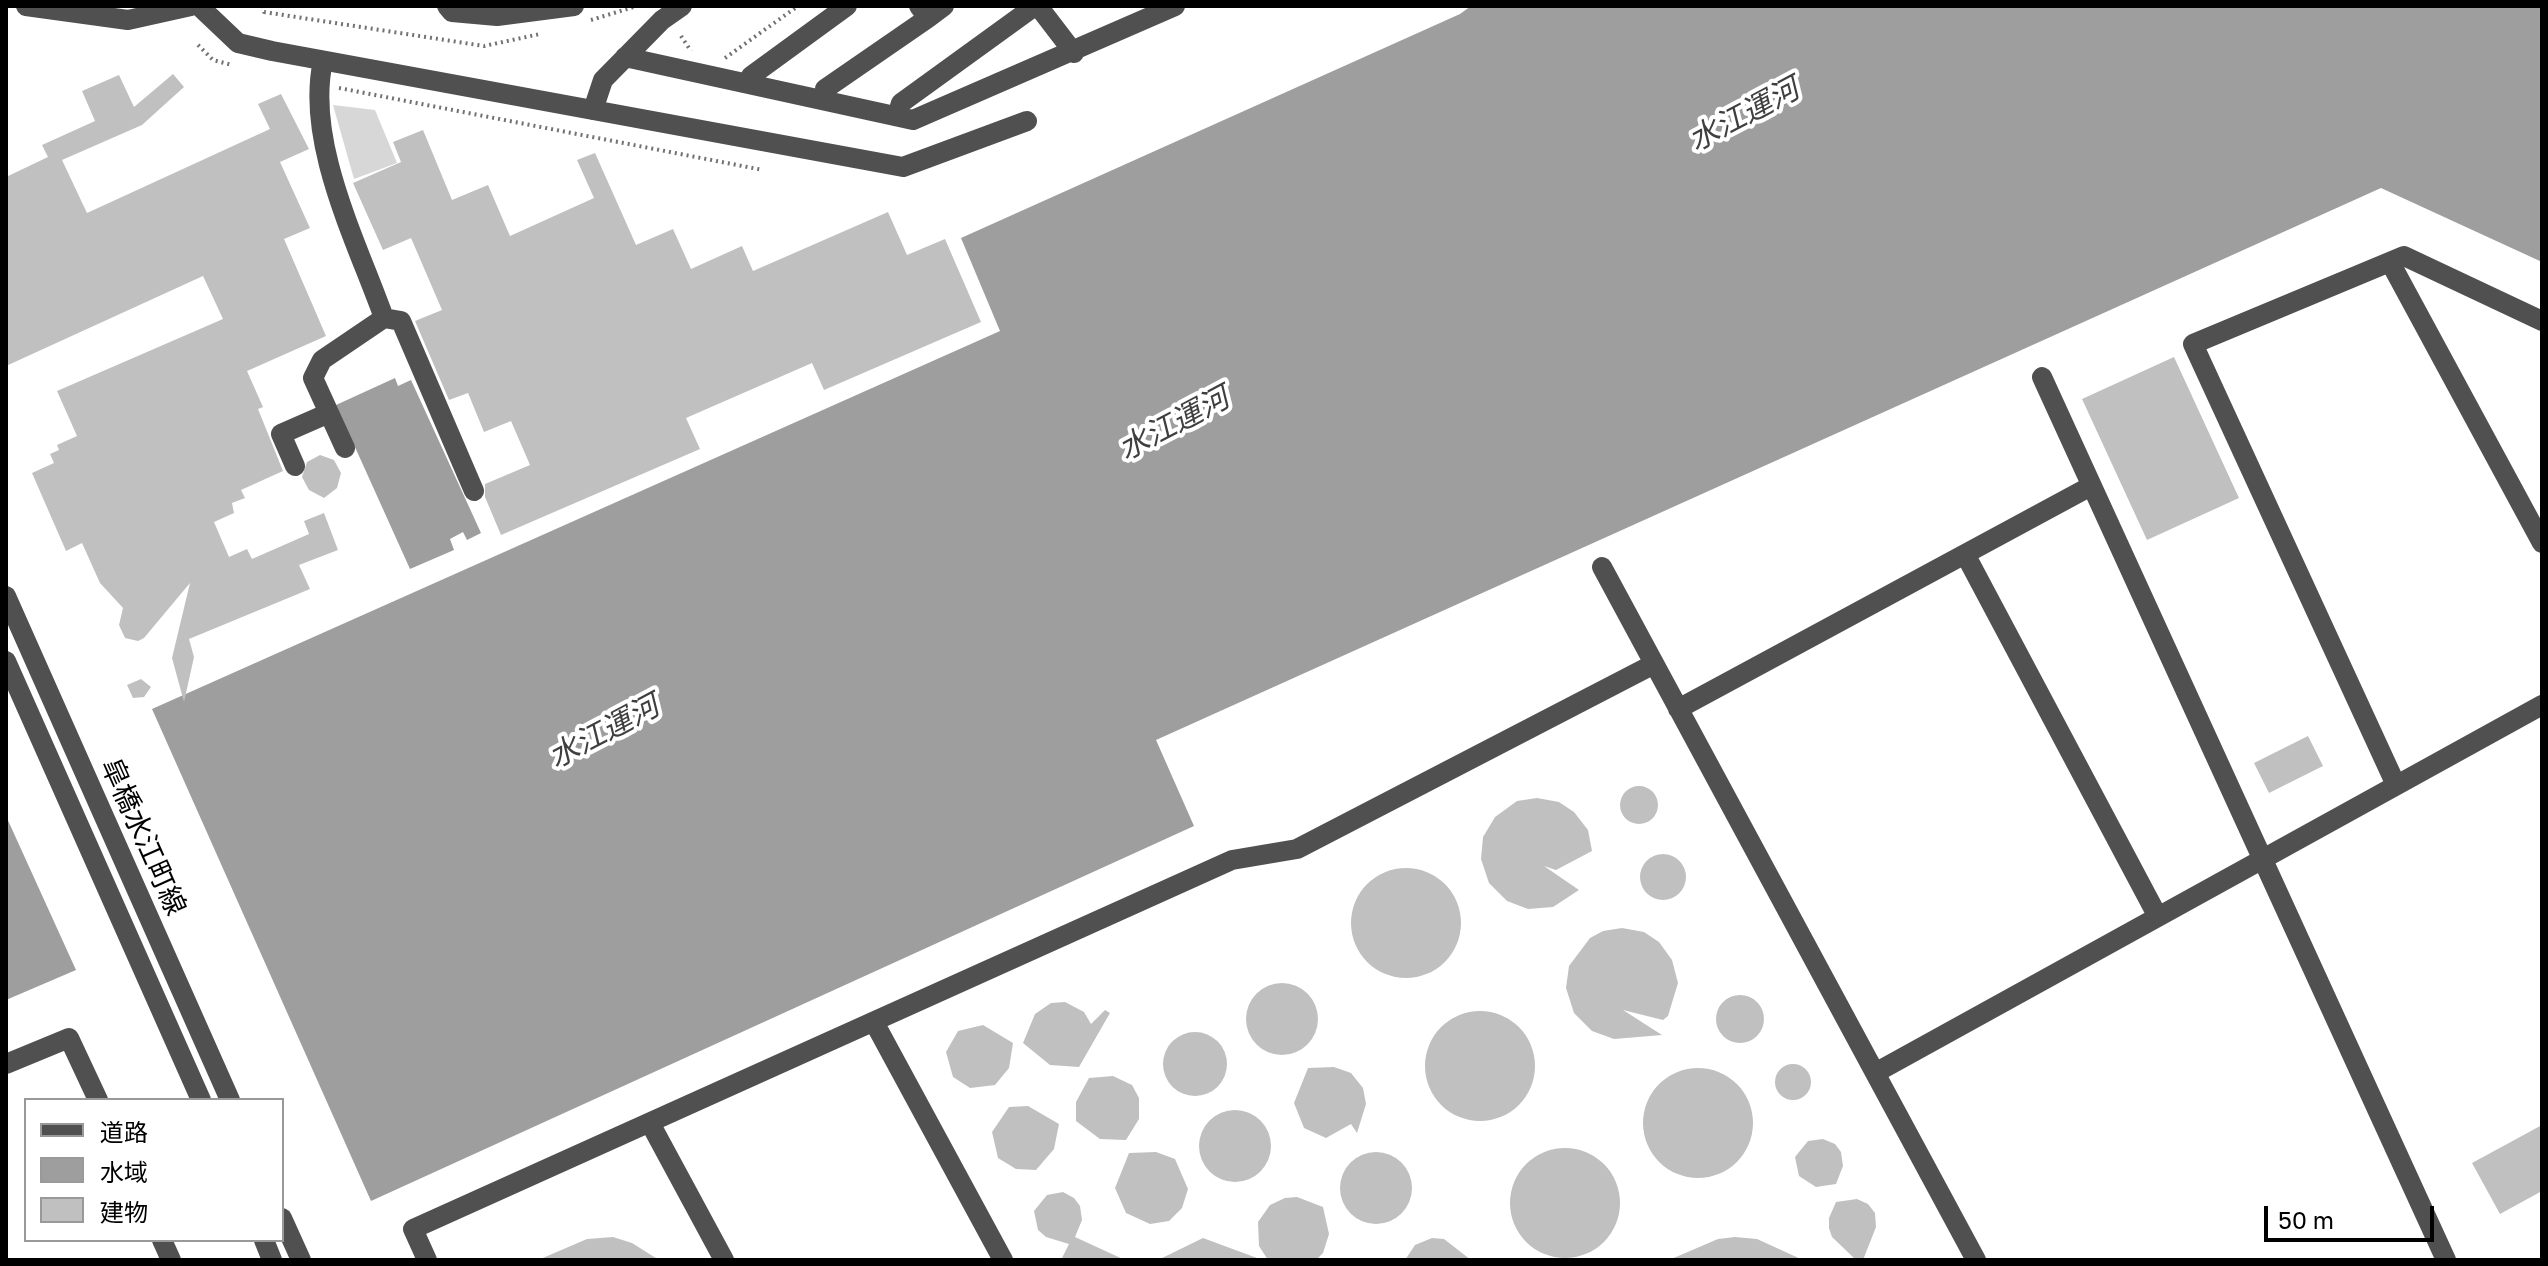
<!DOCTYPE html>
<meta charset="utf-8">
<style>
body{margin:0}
#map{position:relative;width:2548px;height:1266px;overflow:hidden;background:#fff;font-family:"Golos Text","Noto Sans JP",sans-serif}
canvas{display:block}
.frame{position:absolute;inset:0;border:8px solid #000;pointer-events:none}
.legend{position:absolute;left:24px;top:1098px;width:260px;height:144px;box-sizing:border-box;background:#fff;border:2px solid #999;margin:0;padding:10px 14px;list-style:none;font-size:24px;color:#000}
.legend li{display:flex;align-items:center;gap:16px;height:40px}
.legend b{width:40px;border:2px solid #999}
.scale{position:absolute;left:2264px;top:1206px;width:170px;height:36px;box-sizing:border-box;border:4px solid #000;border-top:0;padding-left:10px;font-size:24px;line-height:28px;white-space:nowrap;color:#000;-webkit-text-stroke:6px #fff;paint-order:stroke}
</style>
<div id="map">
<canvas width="2548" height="1266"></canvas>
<div class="frame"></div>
<ul class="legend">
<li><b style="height:10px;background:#505050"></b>道路</li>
<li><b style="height:22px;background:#9e9e9e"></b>水域</li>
<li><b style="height:22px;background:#c0c0c0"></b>建物</li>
</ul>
<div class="scale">50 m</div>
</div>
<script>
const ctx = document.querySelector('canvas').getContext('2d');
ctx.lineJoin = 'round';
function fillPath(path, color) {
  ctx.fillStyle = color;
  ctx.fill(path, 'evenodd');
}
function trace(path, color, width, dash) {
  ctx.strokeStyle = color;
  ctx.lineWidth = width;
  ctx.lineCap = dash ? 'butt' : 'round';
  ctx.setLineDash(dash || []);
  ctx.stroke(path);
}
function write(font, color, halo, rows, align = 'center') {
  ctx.font = font + ' "Golos Text","Noto Sans JP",sans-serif';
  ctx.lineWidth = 8;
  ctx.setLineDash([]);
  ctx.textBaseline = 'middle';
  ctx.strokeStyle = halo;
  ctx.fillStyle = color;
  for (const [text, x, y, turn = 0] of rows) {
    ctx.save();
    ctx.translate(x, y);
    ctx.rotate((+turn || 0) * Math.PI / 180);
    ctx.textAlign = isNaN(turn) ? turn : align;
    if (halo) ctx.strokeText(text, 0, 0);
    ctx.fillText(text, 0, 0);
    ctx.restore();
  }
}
const green = new Path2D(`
 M 333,105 L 375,110 L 397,163 L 354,179 Z`);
const water = new Path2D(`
 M 1471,6 L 2542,6 L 2542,262 L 2381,188 L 1156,740 L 1194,826 L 371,1201 L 152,709 L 1000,331 L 961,238 L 1460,14 Z
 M 395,378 L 398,386 L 411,380 L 481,533 L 467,540 L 463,532 L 450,539 L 454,550 L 410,569 L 336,405 Z
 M 6,816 L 76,970 L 6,1000 Z`);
const building = new Path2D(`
 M 173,74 L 184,87 L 142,125 L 62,160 L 87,213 L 270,129 L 258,104 L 281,94 L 309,149 L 280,162 L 310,228 L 284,239 L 326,336 L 247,371 L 263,407 L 258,409 L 283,471 L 241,490 L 245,498 L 232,503 L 234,513 L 214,522 L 229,557 L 247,549 L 252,559 L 309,534 L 304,521 L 324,513 L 338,550 L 299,565 L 310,589 L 189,639 L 194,657 L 184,702 L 172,658 L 190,583 L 144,638 L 138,641 L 125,638 L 119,625 L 123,608 L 100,583 L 82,543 L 66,551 L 32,473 L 54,463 L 50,454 L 59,450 L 57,445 L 77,436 L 57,391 L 223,319 L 203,276 L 6,366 L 6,177 L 48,157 L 42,145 L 95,121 L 82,91 L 119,75 L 134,107 Z
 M 423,130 L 452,200 L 488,185 L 510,236 L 594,198 L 577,160 L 595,153 L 636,245 L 673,229 L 691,269 L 742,246 L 753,271 L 888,212 L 907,255 L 945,239 L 981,322 L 824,390 L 812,363 L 686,418 L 700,449 L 501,535 L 485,497 L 485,484 L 530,465 L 511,421 L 484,432 L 468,393 L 449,400 L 415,321 L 442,310 L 411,238 L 383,250 L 353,183 L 401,162 L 393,142 Z
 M 2174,357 L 2239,498 L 2147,540 L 2082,399 Z
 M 320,455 L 334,460 L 341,473 L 337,488 L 324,498 L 309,490 L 302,477 L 307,462 Z
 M 141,679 L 151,687 L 144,697 L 133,698 L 127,685 Z
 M 2308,736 L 2323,766 L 2269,793 L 2254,763 Z
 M1620 805a19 19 0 1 1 38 0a19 19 0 1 1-38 0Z
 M 1537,798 L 1559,802 L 1574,812 L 1588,830 L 1592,851 L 1556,870 L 1544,866 L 1579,890 L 1553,907 L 1528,909 L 1507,901 L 1489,883 L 1481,859 L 1483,837 L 1495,817 L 1517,801 Z
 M1640 877a23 23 0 1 1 46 0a23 23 0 1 1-46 0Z
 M1351 923a55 55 0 1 1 110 0a55 55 0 1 1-110 0Z
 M 1622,928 L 1644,932 L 1659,942 L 1672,960 L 1678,983 L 1668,1016 L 1663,1020 L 1623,1010 L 1662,1035 L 1614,1039 L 1592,1031 L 1574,1013 L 1566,988 L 1569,966 L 1590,938 L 1603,931 Z
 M1246 1019a36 36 0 1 1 72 0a36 36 0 1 1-72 0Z
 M1716 1019a24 24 0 1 1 48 0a24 24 0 1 1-48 0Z
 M 1065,1002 L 1084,1012 L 1091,1024 L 1105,1010 L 1110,1013 L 1079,1067 L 1050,1065 L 1023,1043 L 1035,1014 L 1051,1003 Z
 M1425 1066a55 55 0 1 1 110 0a55 55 0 1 1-110 0Z
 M 983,1025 L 1013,1043 L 1009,1068 L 995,1085 L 970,1088 L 953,1077 L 946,1052 L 958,1031 Z
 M1163 1064a32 32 0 1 1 64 0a32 32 0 1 1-64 0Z
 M1775 1082a18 18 0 1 1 36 0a18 18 0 1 1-36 0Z
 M 1334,1067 L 1351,1073 L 1363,1088 L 1366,1104 L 1357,1133 L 1351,1124 L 1326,1138 L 1304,1128 L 1294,1103 L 1308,1068 Z
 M1643 1123a55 55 0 1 1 110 0a55 55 0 1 1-110 0Z
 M 1113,1076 L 1132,1085 L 1139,1098 L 1139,1119 L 1126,1140 L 1100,1139 L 1076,1121 L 1076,1102 L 1089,1078 Z
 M 1028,1106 L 1059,1124 L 1054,1149 L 1036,1170 L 1016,1169 L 998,1158 L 992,1132 L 1009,1107 Z
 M1199 1146a36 36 0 1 1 72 0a36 36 0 1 1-72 0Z
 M 2542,1125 L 2542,1191 L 2500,1214 L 2472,1163 Z
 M 1823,1139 L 1835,1144 L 1841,1152 L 1843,1166 L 1836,1184 L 1816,1187 L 1799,1176 L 1795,1157 L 1808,1141 Z
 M1510 1203a55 55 0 1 1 110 0a55 55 0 1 1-110 0Z
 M 1156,1152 L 1175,1159 L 1188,1189 L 1182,1208 L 1169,1221 L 1150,1224 L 1126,1213 L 1115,1188 L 1129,1153 Z
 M1340 1188a36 36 0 1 1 72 0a36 36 0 1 1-72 0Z
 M 1063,1192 L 1074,1198 L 1080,1206 L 1082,1220 L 1075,1237 L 1125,1260 L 1061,1260 L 1069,1244 L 1046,1237 L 1038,1230 L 1034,1211 L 1047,1195 Z
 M 1297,1197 L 1323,1207 L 1329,1234 L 1323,1253 L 1316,1260 L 1268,1260 L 1259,1246 L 1258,1222 L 1270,1205 L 1285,1198 Z
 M 1857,1199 L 1868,1204 L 1875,1213 L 1876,1227 L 1863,1260 L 1856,1260 L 1832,1237 L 1829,1228 L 1829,1218 L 1836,1202 Z
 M 613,1237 L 632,1243 L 659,1260 L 538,1260 L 587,1239 Z
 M 1735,1237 L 1757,1239 L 1803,1260 L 1669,1260 L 1718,1239 Z
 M 1203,1238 L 1257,1258 L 1257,1260 L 1158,1260 Z
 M 1432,1238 L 1444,1239 L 1471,1260 L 1405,1260 L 1415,1245 Z`);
const path = new Path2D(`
 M 263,6 L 264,12 L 484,46 L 540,34
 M 591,20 L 637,6
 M 681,36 L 691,51
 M 198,45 L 213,60 L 232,65
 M 725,58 L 798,6
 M 339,88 L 763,170`);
const minor = new Path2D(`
 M 26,6 L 128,20 L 191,6
 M 199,6 L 238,43 L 272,51 L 903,167 L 1027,121
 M 447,6 L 452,12 L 497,16 L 574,6
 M 919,6 L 928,18 L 944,6
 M 1038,6 L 1074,53
 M 625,57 L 913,120 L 1175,6
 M 323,61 C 305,142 357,242 384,318 L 401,321 L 474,491
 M 748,84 L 751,76 L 847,6
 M 824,100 L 825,89 L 928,18
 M 593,110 L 603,80 L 662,20 L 682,6
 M 897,116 L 901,103 L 1035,6
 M 2390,262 L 2542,543
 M 2042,377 L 2446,1260
 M 345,448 L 313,378 L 322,360 L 384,318
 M 295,466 L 281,434 L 329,413
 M 1965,554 L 2158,917
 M 1602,567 L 1976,1260
 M 6,596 L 230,1100
 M 6,661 L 201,1100
 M 1678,709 L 2091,486
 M 2396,785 L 2193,344 L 2404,256 L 2542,321
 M 874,1022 L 1003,1260
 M 6,1064 L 69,1038 L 98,1100
 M 1875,1073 L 2542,705
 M 650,1123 L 724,1260
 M 282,1218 L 301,1260
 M 162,1240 L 171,1260
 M 264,1240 L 272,1260
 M 427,1260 L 413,1229 L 1232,860 L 1297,849 L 1654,664`);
const streetNames = [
 ["皐橋水江町線",143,837,66]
];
const waterNames = [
 ["水江運河",1744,115,-28],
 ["水江運河",1174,424,-28],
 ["水江運河",604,732,-28]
];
fillPath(green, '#d7d7d7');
fillPath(water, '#9e9e9e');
fillPath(building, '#c0c0c0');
trace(path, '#727272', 4, [2, 4]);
trace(minor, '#505050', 20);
write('28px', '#000', '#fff', streetNames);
write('italic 30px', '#3f3f3f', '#fff', waterNames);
</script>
